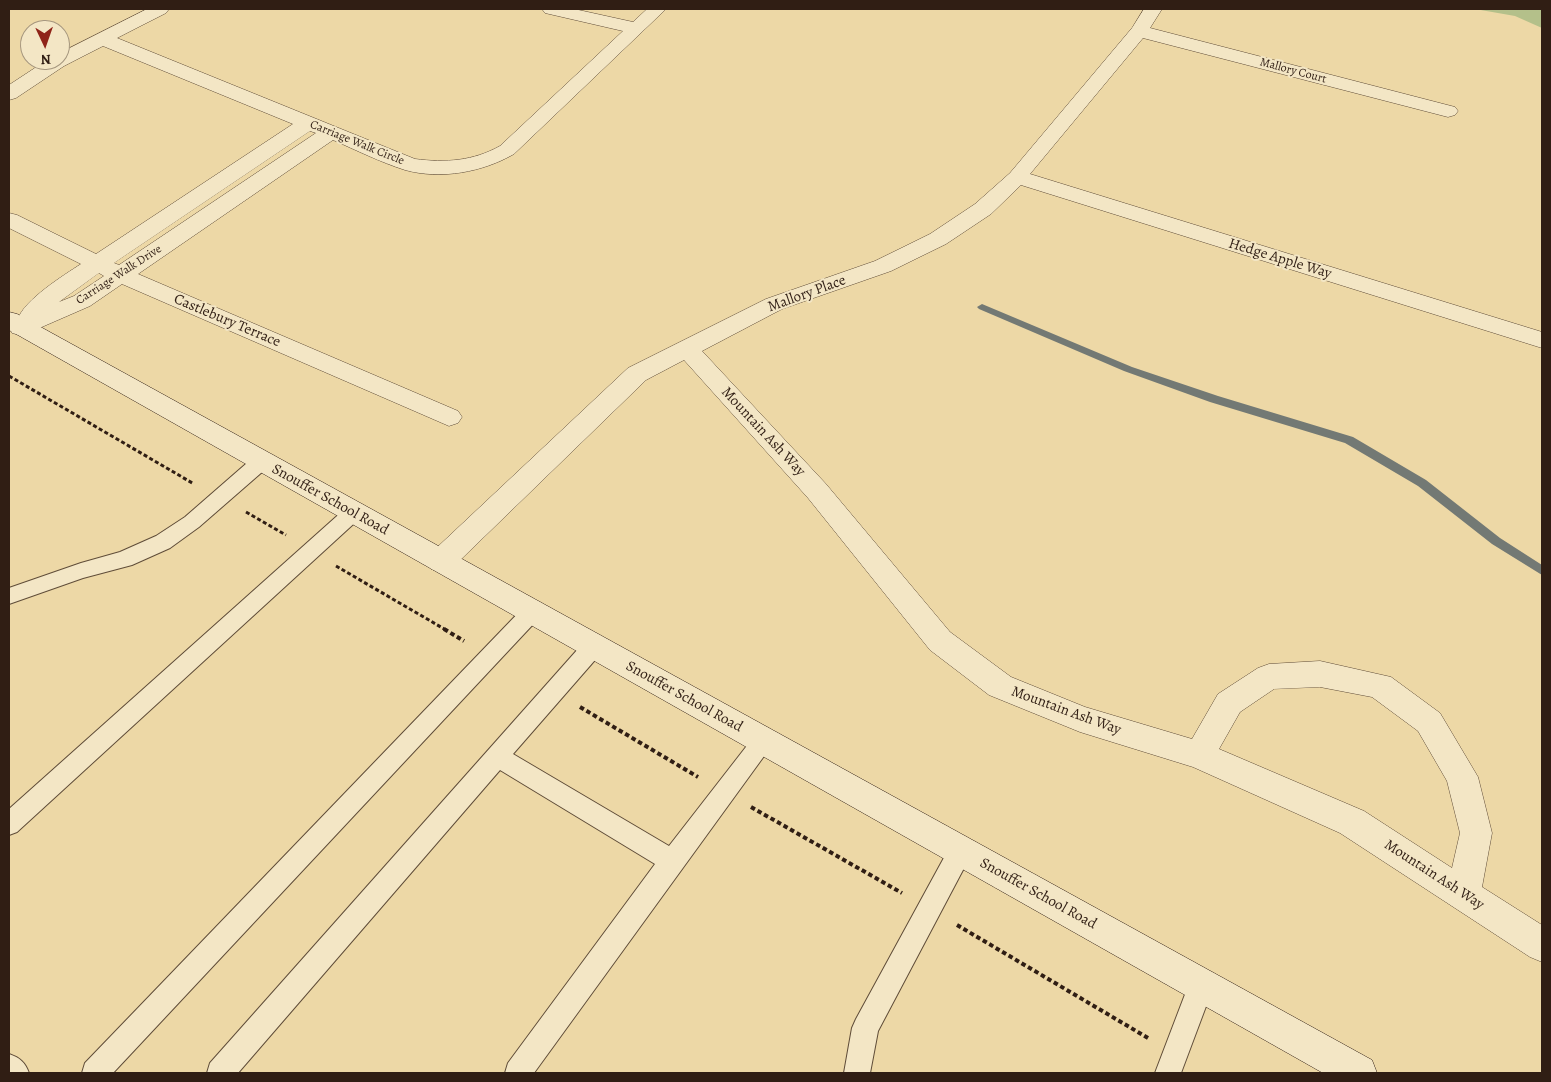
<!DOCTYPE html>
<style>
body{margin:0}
#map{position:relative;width:1551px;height:1082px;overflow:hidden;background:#edd8a6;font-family:Alegreya,serif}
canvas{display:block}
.frame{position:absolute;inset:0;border:10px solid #301e14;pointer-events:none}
.north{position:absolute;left:20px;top:20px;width:50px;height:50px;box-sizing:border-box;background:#f3e6c5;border:1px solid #a5967e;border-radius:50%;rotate:177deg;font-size:14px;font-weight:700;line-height:20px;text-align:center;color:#301e14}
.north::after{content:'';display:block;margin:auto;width:18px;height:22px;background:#8f2418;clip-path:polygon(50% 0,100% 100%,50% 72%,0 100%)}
</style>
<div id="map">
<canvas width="1551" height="1082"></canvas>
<div class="frame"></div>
<div class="north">N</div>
</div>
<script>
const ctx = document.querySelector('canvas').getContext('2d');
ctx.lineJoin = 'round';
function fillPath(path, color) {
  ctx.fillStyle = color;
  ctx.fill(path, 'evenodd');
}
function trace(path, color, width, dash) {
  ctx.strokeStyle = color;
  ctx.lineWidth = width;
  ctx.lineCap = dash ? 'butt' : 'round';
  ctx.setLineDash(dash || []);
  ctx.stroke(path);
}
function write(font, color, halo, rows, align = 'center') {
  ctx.font = font + ' Alegreya,serif';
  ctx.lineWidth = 4;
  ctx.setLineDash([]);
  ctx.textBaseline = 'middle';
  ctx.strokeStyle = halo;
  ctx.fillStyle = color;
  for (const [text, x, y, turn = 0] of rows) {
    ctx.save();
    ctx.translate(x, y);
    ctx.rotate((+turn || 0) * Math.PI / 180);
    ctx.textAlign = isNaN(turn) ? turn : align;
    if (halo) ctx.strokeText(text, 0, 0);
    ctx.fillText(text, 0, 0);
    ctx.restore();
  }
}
const green = new Path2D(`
 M 1475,9 L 1542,9 L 1542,28 L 1515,16 Z`);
const stream = new Path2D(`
 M 982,304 L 1132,367 L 1218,396 L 1353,437 L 1426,480 L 1500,538 L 1542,565 L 1542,575 L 1492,544 L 1418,486 L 1345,443 L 1210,402 L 1124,371 L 979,309 L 977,307 Z`);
const pathFar1 = new Path2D(`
 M 9,376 L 194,484
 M 246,512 L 286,535
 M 336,566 L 446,630`);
const path = new Path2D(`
 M 444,629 L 464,641
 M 580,707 L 698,777
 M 751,807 L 902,893
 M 957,925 L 1148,1038`);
const service = new Path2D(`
 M 262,454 L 269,456 L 271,461 L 269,466 L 199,527 L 170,548 L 132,565 L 83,578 L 9,604 L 9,588 L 81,563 L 120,552 L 156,536 L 185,517 L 255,456 Z
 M 353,506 L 360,508 L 363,513 L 360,518 L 17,832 L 9,835 L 9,809 L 346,508 Z
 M 532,603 L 539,606 L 542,612 L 539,618 L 113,1073 L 82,1073 L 85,1063 L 525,606 Z
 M 594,637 L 602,640 L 605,646 L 602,652 L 513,754 L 669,846 L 756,734 L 764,731 L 772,734 L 775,741 L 534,1073 L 505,1073 L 508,1063 L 655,864 L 500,770 L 238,1073 L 207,1073 L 210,1063 L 586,640 Z
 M 961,840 L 970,843 L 973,851 L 878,1031 L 870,1073 L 844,1073 L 852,1028 L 856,1019 L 952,843 Z
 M 1201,972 L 1210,976 L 1214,985 L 1181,1073 L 1155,1073 L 1192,976 Z
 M 9,1054 C 20,1058 25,1062 29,1073 L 9,1073 Z`);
const minor = new Path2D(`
 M 147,9 L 169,9 L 166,13 L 117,38 L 415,159 C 446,163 473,161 500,146 L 623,31 L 545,13 L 542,9 L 574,9 L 633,22 L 647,9 L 666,9 L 514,154 C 483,172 441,180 405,170 C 380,162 356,150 333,140 L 138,274 L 458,411 L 462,417 L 458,423 L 449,426 L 122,284 L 90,306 L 28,333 L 20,335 L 12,333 L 9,326 L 12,321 L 18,319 C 24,300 64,275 81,264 L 9,228 L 9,213 L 17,215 L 96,254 L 293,124 L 103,46 L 64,66 L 16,98 L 9,100 L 9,85 L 47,60 L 60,60 L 60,53 ZM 310,131 L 316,133 L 119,265 L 114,263 ZM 99,273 L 104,276 L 74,296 L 59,302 Z
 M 1144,9 L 1162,9 L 1150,28 L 1455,107 L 1458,111 L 1455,115 L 1448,117 L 1143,38 L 1030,174 L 1542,332 L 1542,348 L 1021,185 L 991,214 L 946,244 L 891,271 L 782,309 L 702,351 L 826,484 L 950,632 L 1011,677 L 1085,707 L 1192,739 L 1218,694 L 1258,668 L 1269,664 L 1320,661 L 1391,677 L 1440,713 L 1478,777 L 1492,833 L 1482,887 L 1542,925 L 1542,962 L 1530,957 L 1340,833 L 1193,767 L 1080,732 L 989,695 L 930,650 L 808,498 L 684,360 L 646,380 L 451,569 L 441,572 L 431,569 L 427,561 L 431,553 L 628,368 L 766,299 L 875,261 L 930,234 L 975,204 L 1010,173 L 1132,28 ZM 1320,687 L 1372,697 L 1418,731 L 1447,781 L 1460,833 L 1452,868 L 1364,811 L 1219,749 L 1240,712 L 1274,689 Z`);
const secondary = new Path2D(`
 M 9,312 L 17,314 L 1372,1060 L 1377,1073 L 1323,1073 L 9,330 Z`);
const farStreetnames = [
 ["Mallory Court",1293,71,15],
 ["Carriage Walk Circle",357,143,22],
 ["Carriage Walk Drive",119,275,-33]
];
const streetNames = [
 ["Hedge Apple Way",1280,259,17],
 ["Mallory Place",807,294,-20],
 ["Castlebury Terrace",227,321,23],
 ["Mountain Ash Way",763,432,47],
 ["Snouffer School Road",330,500,29],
 ["Snouffer School Road",684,697,29],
 ["Mountain Ash Way",1066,711,20],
 ["Mountain Ash Way",1434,875,33],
 ["Snouffer School Road",1038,894,29]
];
fillPath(green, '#b4c08a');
fillPath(stream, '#737974');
trace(service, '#5f4c38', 2);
trace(minor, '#5f4c38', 1);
trace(secondary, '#301e14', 1);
trace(pathFar1, '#301e14', 3, [4, 2.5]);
trace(path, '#301e14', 4, [4.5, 3]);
fillPath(service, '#f3e6c5');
fillPath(minor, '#f3e6c5');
fillPath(secondary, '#f3e6c5');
write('12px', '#301e14', '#f3e6c5', farStreetnames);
write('15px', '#301e14', '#f3e6c5', streetNames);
</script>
